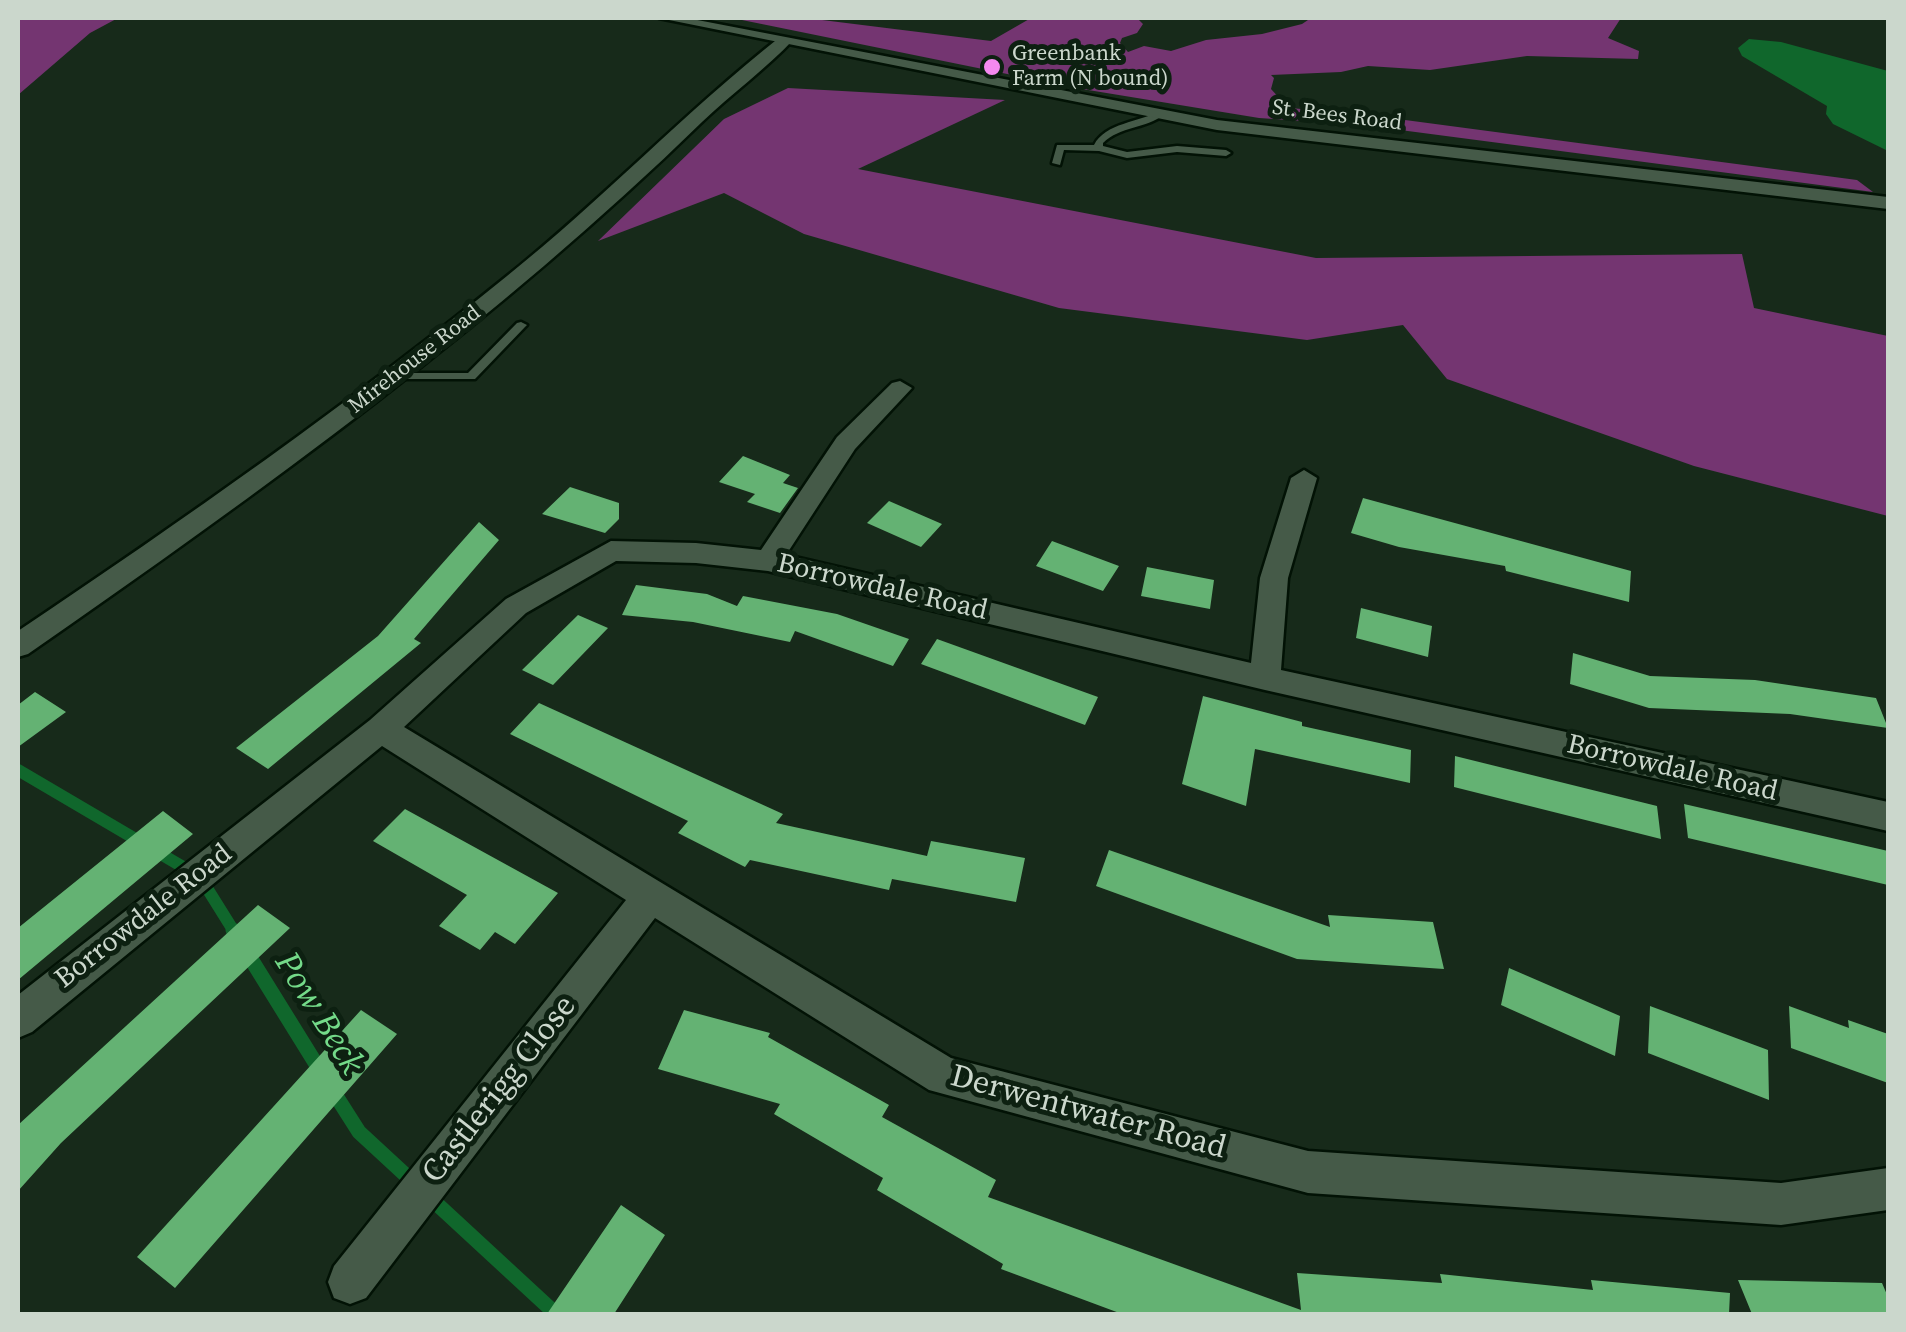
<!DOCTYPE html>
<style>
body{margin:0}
#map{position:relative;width:1906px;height:1332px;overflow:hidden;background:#172a1a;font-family:"Source Serif 4",serif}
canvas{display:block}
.frame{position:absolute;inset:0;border:20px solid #cbd7cc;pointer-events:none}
</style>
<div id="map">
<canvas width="1906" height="1332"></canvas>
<div class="frame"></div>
</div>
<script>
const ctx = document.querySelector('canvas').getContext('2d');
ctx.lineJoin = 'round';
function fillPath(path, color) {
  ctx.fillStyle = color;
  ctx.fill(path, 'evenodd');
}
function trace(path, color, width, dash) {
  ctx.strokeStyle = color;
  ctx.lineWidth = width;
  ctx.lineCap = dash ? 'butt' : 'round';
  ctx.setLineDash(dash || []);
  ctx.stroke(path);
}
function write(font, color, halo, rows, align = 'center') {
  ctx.font = font + ' "Source Serif 4",serif';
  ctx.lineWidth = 10;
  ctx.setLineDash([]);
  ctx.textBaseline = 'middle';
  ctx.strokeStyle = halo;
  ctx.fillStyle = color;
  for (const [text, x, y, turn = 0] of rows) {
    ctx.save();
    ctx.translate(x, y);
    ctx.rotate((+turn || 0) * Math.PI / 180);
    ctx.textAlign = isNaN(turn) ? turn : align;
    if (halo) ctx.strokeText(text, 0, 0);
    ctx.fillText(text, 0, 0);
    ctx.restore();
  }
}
const forest = new Path2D(`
 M 18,18 L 118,18 L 90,33 L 18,95 Z
 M 746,18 L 806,18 L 991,41 L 1031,18 L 1137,18 L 1143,24 L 1137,33 L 1122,38 L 1120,43 L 1128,52 L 1144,46 L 1171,51 L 1206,40 L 1262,34 L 1302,24 L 1311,18 L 1621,18 L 1608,38 L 1639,51 L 1638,59 L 1527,56 L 1430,70 L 1368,66 L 1341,72 L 1271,75 L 1274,78 L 1271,89 L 1283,102 L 1280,107 L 1375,116 L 1857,180 L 1873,192 L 1362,125 L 1259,118 L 1076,88 L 742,20 Z
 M 788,88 L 1005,100 L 858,169 L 1316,258 L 1742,254 L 1754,308 L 1888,336 L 1888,516 L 1694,466 L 1447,379 L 1403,325 L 1307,340 L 1059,308 L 804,234 L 724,193 L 598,241 L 724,119 Z`);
const water = new Path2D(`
 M 1749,39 L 1781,42 L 1888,71 L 1888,151 L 1833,124 L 1826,114 L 1827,106 L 1742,56 L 1738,48 Z`);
const streamFar1 = new Path2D(`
 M 18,770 L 200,877 L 235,933`);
const stream = new Path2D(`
 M 233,930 L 321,1072
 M 331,1088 L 359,1132 L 556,1314`);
const building = new Path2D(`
 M 743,456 L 790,475 L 783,483 L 798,488 L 780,513 L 747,502 L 755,494 L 719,482 Z
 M 570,487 L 619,503 L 619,519 L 605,533 L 542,514 Z
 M 1363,498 L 1631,571 L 1629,602 L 1506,571 L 1505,566 L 1399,547 L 1351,533 Z
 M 889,501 L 942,524 L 921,547 L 867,523 Z
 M 479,522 L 499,540 L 414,639 L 421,643 L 268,769 L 236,748 L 378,636 Z
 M 1052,541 L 1119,566 L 1103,591 L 1036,566 Z
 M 1147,567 L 1214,580 L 1210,609 L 1141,596 Z
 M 636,585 L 707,594 L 737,606 L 743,596 L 837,614 L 909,639 L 893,666 L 795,631 L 790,642 L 693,622 L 622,615 Z
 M 1361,608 L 1432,626 L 1428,657 L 1356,638 Z
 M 578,615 L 608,628 L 553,685 L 522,670 Z
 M 937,639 L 1098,697 L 1085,725 L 921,664 Z
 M 1573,653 L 1650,676 L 1755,680 L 1876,698 L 1888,728 L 1790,714 L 1649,708 L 1570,684 Z
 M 35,692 L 66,712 L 18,747 L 18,705 Z
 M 1203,696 L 1302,722 L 1302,726 L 1411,750 L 1410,783 L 1255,749 L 1246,806 L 1182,784 Z
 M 539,703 L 783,814 L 776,823 L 927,856 L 931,841 L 1025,858 L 1016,902 L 892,879 L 889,890 L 750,860 L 745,867 L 678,833 L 688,821 L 510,734 Z
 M 1455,756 L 1657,806 L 1661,839 L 1454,787 Z
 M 1684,804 L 1888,851 L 1888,885 L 1688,838 Z
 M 405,809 L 558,893 L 515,944 L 495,932 L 480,950 L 439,926 L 467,895 L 373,841 Z
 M 163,811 L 193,834 L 18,980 L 18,928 Z
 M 1109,850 L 1330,927 L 1328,915 L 1433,922 L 1444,969 L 1297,959 L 1096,886 Z
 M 258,905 L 290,928 L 61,1143 L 18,1191 L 18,1125 Z
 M 1509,968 L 1620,1016 L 1615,1056 L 1501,1005 Z
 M 1650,1006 L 1768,1050 L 1769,1100 L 1648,1053 Z
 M 1789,1006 L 1849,1028 L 1848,1020 L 1888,1034 L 1888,1083 L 1791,1048 Z
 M 361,1010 L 397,1034 L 175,1288 L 137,1257 Z
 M 684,1010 L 770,1033 L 768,1037 L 889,1105 L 882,1117 L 996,1180 L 988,1197 L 1301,1310 L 1297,1273 L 1442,1283 L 1440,1274 L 1593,1290 L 1591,1280 L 1730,1293 L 1729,1314 L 1122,1314 L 1001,1269 L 1003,1264 L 877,1190 L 883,1178 L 774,1114 L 780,1104 L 658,1069 Z
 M 621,1205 L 665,1235 L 614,1314 L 547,1314 Z
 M 1738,1280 L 1882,1283 L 1888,1297 L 1888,1314 L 1752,1314 Z`);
const service = new Path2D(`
 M 1161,111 L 1165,114 C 1146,129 1120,126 1103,143 L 1103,146 L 1127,152 L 1177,146 L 1226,150 L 1231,153 L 1226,156 L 1177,152 L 1127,158 L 1099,151 L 1064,150 L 1060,165 L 1052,163 L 1057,145 L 1094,145 C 1105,123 1139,122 1161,111 Z
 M 521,322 L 527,325 L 525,327 L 475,379 L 397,379 L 391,376 L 397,373 L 468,373 L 517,323 Z`);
const minor = new Path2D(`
 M 900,381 L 912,388 L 855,449 L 786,555 L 1251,663 L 1260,578 L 1291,478 L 1304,470 L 1317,478 L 1288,578 L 1281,670 L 1888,802 L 1888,831 L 1265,690 L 768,571 L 696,563 L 616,561 L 526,613 L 404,727 L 951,1058 L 1308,1151 L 1781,1183 L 1888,1168 L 1888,1210 L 1781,1225 L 1308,1193 L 929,1090 L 655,918 L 366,1298 L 350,1304 L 334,1298 L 328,1282 L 334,1266 L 626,900 L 382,746 L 32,1032 L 18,1038 L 18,995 L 370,720 L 506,599 L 611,541 L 696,543 L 761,550 L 837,437 L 892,383 Z`);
const tertiary = new Path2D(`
 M 780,37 L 793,40 C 766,69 731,94 702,122 C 497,322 264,490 28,654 L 18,657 L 18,631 C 185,519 350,403 507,276 C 602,200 685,112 780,37 Z`);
const secondary = new Path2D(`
 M 659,18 L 687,18 L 1217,120 L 1888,197 L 1888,209 L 1217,130 Z`);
const markers = [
 [992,67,10,"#f589ef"]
];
const farPoinames = [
 ["Greenbank",1012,54],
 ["Farm (N bound)",1012,79]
];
const farStreetnames = [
 ["St. Bees Road",1337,116,7],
 ["Mirehouse Road",415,360,-38]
];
const streetNames = [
 ["Borrowdale Road",882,588,13],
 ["Borrowdale Road",1672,769,13],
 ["Borrowdale Road",144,917,-38]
];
const nearStreetnames = [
 ["Castlerigg Close",500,1090,-52],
 ["Derwentwater Road",1088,1113,15]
];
const nearWaternames = [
 ["Pow Beck",318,1014,58]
];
fillPath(forest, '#743571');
fillPath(water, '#10672c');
trace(streamFar1, '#10672c', 12);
trace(stream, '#10672c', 15);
fillPath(building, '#64b273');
trace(service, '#021205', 5);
trace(minor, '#021205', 5);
trace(tertiary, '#021205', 5);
trace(secondary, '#021205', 5);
fillPath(service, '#455a48');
fillPath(minor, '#455a48');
fillPath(tertiary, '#455a48');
fillPath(secondary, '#455a48');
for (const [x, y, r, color] of markers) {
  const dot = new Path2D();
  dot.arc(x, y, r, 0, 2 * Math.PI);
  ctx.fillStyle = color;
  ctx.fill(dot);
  trace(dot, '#0d2011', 4);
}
write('22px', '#cbd7cc', '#0d2011', farPoinames, 'left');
write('22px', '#cbd7cc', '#0d2011', farStreetnames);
write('28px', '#cbd7cc', '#0d2011', streetNames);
write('32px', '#cbd7cc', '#0d2011', nearStreetnames);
write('italic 35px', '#74da89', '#0d2011', nearWaternames);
</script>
